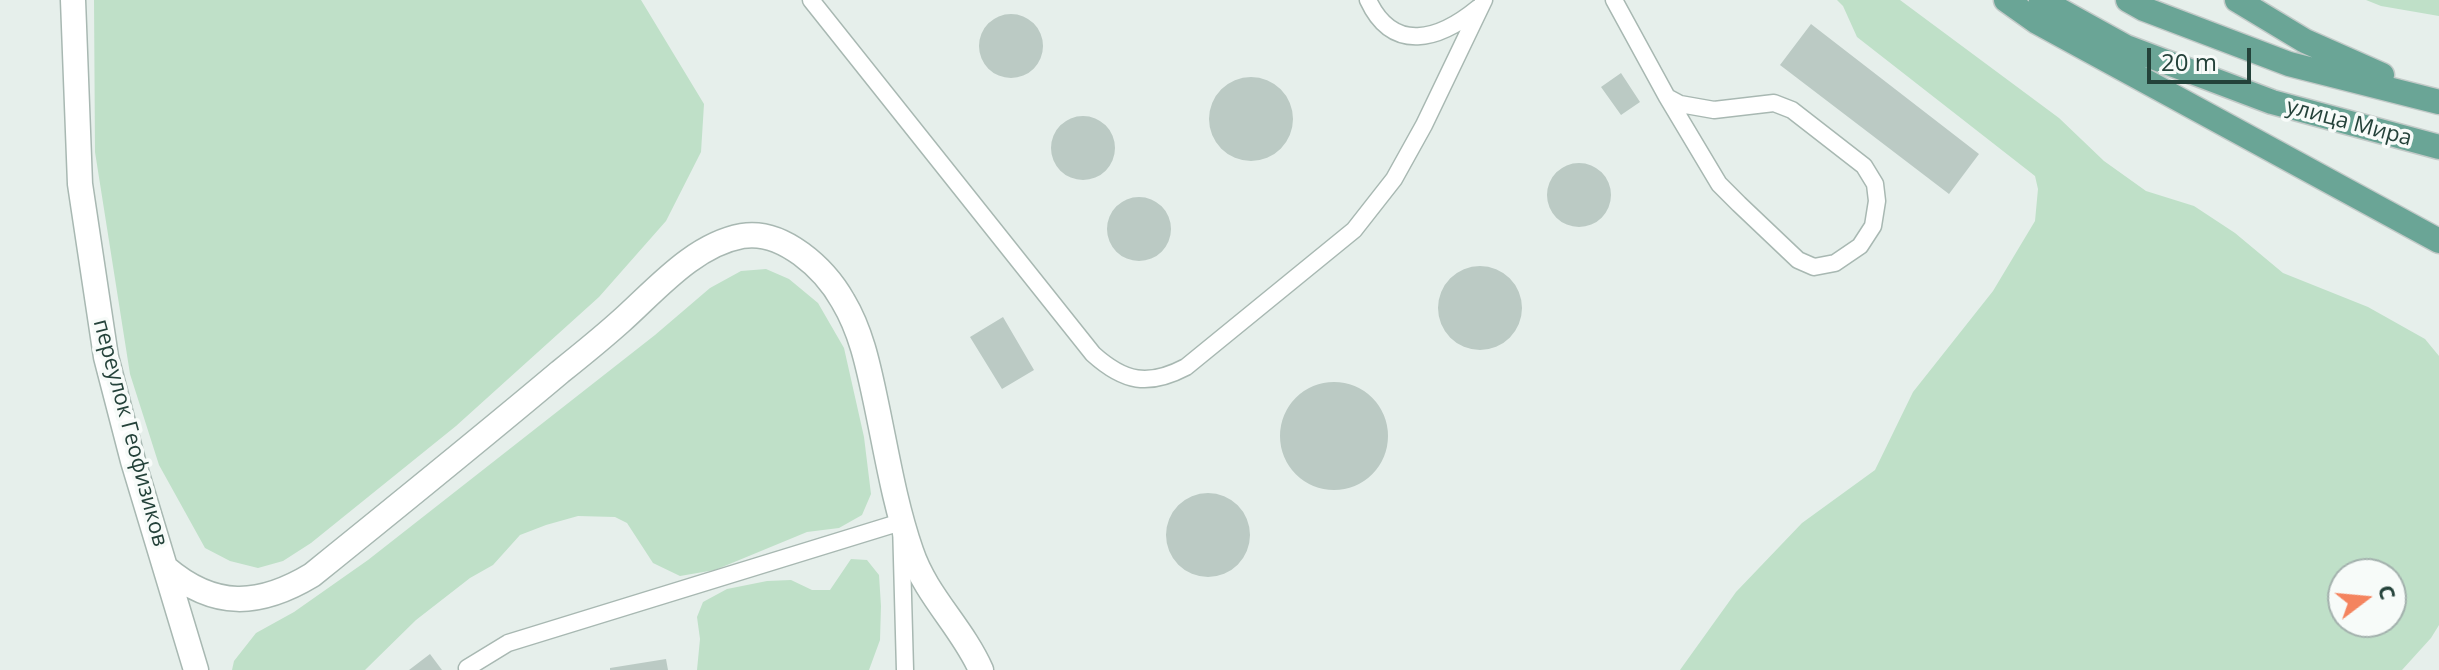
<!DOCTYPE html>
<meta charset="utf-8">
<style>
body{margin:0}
#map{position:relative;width:2439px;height:670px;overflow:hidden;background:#e6efeb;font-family:"Open Sans",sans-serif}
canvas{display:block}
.north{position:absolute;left:2327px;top:558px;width:80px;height:80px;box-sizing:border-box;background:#f7fbf9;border:2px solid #a3b1ad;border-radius:50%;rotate:74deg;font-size:22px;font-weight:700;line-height:32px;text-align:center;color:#24423a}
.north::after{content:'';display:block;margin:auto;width:28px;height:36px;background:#f4845f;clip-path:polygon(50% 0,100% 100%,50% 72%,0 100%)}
.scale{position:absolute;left:2147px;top:48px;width:104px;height:36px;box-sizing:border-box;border:4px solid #24423a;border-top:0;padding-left:10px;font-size:24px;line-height:28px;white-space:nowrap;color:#24423a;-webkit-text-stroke:6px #f7fbf9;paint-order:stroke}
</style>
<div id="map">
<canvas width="2439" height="670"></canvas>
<div class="north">С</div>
<div class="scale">20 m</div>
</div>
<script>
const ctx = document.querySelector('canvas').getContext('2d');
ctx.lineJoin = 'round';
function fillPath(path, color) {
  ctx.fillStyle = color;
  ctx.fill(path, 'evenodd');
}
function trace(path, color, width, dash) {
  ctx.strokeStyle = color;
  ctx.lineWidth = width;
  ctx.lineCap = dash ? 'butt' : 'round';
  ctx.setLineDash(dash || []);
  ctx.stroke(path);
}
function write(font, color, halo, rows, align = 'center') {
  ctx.font = font + ' "Open Sans",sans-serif';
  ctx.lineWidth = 7;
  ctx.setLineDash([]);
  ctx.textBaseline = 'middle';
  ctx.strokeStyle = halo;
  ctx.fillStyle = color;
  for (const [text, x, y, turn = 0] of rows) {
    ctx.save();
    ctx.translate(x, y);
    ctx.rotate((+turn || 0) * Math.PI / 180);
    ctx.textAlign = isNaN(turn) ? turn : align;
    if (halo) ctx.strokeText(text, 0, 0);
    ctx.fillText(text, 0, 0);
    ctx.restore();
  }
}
const green = new Path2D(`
 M 94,0 L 641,0 L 704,104 L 701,152 L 666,221 L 599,297 L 456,426 L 311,543 L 283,561 L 258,568 L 230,561 L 205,548 L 159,465 L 130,374 L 95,152 Z
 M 1837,0 L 1900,0 L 2059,118 L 2104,161 L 2146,191 L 2194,206 L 2235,233 L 2283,273 L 2368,307 L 2425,339 L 2439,356 L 2439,625 L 2431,638 L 2402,670 L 1680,670 L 1736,592 L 1802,523 L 1875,470 L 1913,392 L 1993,291 L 2035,221 L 2038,189 L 2035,176 L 1857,37 L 1843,6 ZM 2343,574 L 2391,574 L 2391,622 L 2343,622 Z
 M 2366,0 L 2439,0 L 2439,16 L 2381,6 Z
 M 766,269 L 789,279 L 818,303 L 844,348 L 864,437 L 871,494 L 862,515 L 839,528 L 807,532 L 715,570 L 680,576 L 653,563 L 627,523 L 615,517 L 578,516 L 546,525 L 520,535 L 493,565 L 470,578 L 416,620 L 365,670 L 232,670 L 234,661 L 256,633 L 294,612 L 368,560 L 655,335 L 710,288 L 741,271 Z
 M 851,559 L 867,560 L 879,575 L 881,606 L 880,640 L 869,670 L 697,670 L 700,639 L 697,617 L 703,602 L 727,589 L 767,581 L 791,580 L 812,590 L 830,590 Z`);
const building = new Path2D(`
 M979 46a32 32 0 1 1 64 0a32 32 0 1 1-64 0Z
 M 1811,24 L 1979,154 L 1949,194 L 1780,65 Z
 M 1621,73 L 1640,102 L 1621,115 L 1601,87 Z
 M1209 119a42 42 0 1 1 84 0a42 42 0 1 1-84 0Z
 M1051 148a32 32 0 1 1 64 0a32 32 0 1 1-64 0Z
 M1547 195a32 32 0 1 1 64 0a32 32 0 1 1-64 0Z
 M1107 229a32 32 0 1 1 64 0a32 32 0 1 1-64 0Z
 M1438 308a42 42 0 1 1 84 0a42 42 0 1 1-84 0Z
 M 1003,317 L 1034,370 L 1002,389 L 970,337 Z
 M1280 436a54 54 0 1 1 108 0a54 54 0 1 1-108 0Z
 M1166 535a42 42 0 1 1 84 0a42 42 0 1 1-84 0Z
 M 430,654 L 442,670 L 409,670 Z
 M 666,659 L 668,670 L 610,670 L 610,668 Z`);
const service = new Path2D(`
 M 811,0 L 1093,354 C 1124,382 1148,387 1186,367 L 1354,230 L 1394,179 L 1424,125 L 1484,0
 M 1368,0 C 1393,54 1439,40 1478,8
 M 1614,0 L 1667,97 L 1719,184 L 1739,204 L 1798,260 L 1814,267 L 1835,263 L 1860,246 L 1873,226 L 1877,201 L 1875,184 L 1864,166 L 1792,110 L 1774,103 L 1714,110 L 1680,104 L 1667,97
 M 467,668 L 508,643 L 901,522 L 905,670`);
const minor = new Path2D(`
 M 73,0 L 80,184 L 106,357 L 133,461 L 196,670
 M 166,568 C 214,609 259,607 312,575 C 395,508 478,441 560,372 C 580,356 601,339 620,322 C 655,291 693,245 742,236 C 783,229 825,269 843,301 C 861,331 868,365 875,398 C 886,449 894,502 911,551 C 926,596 962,627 981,670`);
const primary = new Path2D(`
 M 2006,0 L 2037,22 L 2439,241
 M 2041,0 L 2126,47 L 2272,102 L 2439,147
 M 2128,0 L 2144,9 L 2289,64 L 2439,102
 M 2237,0 L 2305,41 L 2382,75`);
const streetNames = [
 ["улица Мира",2349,123,15],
 ["переулок Геофизиков",130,433,75]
];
fillPath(green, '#bfe0c8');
fillPath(building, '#bbcac4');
trace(service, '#a8b8b2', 19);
trace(minor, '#a8b8b2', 27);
trace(primary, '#c2cac8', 27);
trace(service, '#fff', 16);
trace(minor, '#fff', 24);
trace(primary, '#6aa596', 24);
write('22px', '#24423a', '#f7fbf9', streetNames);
</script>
